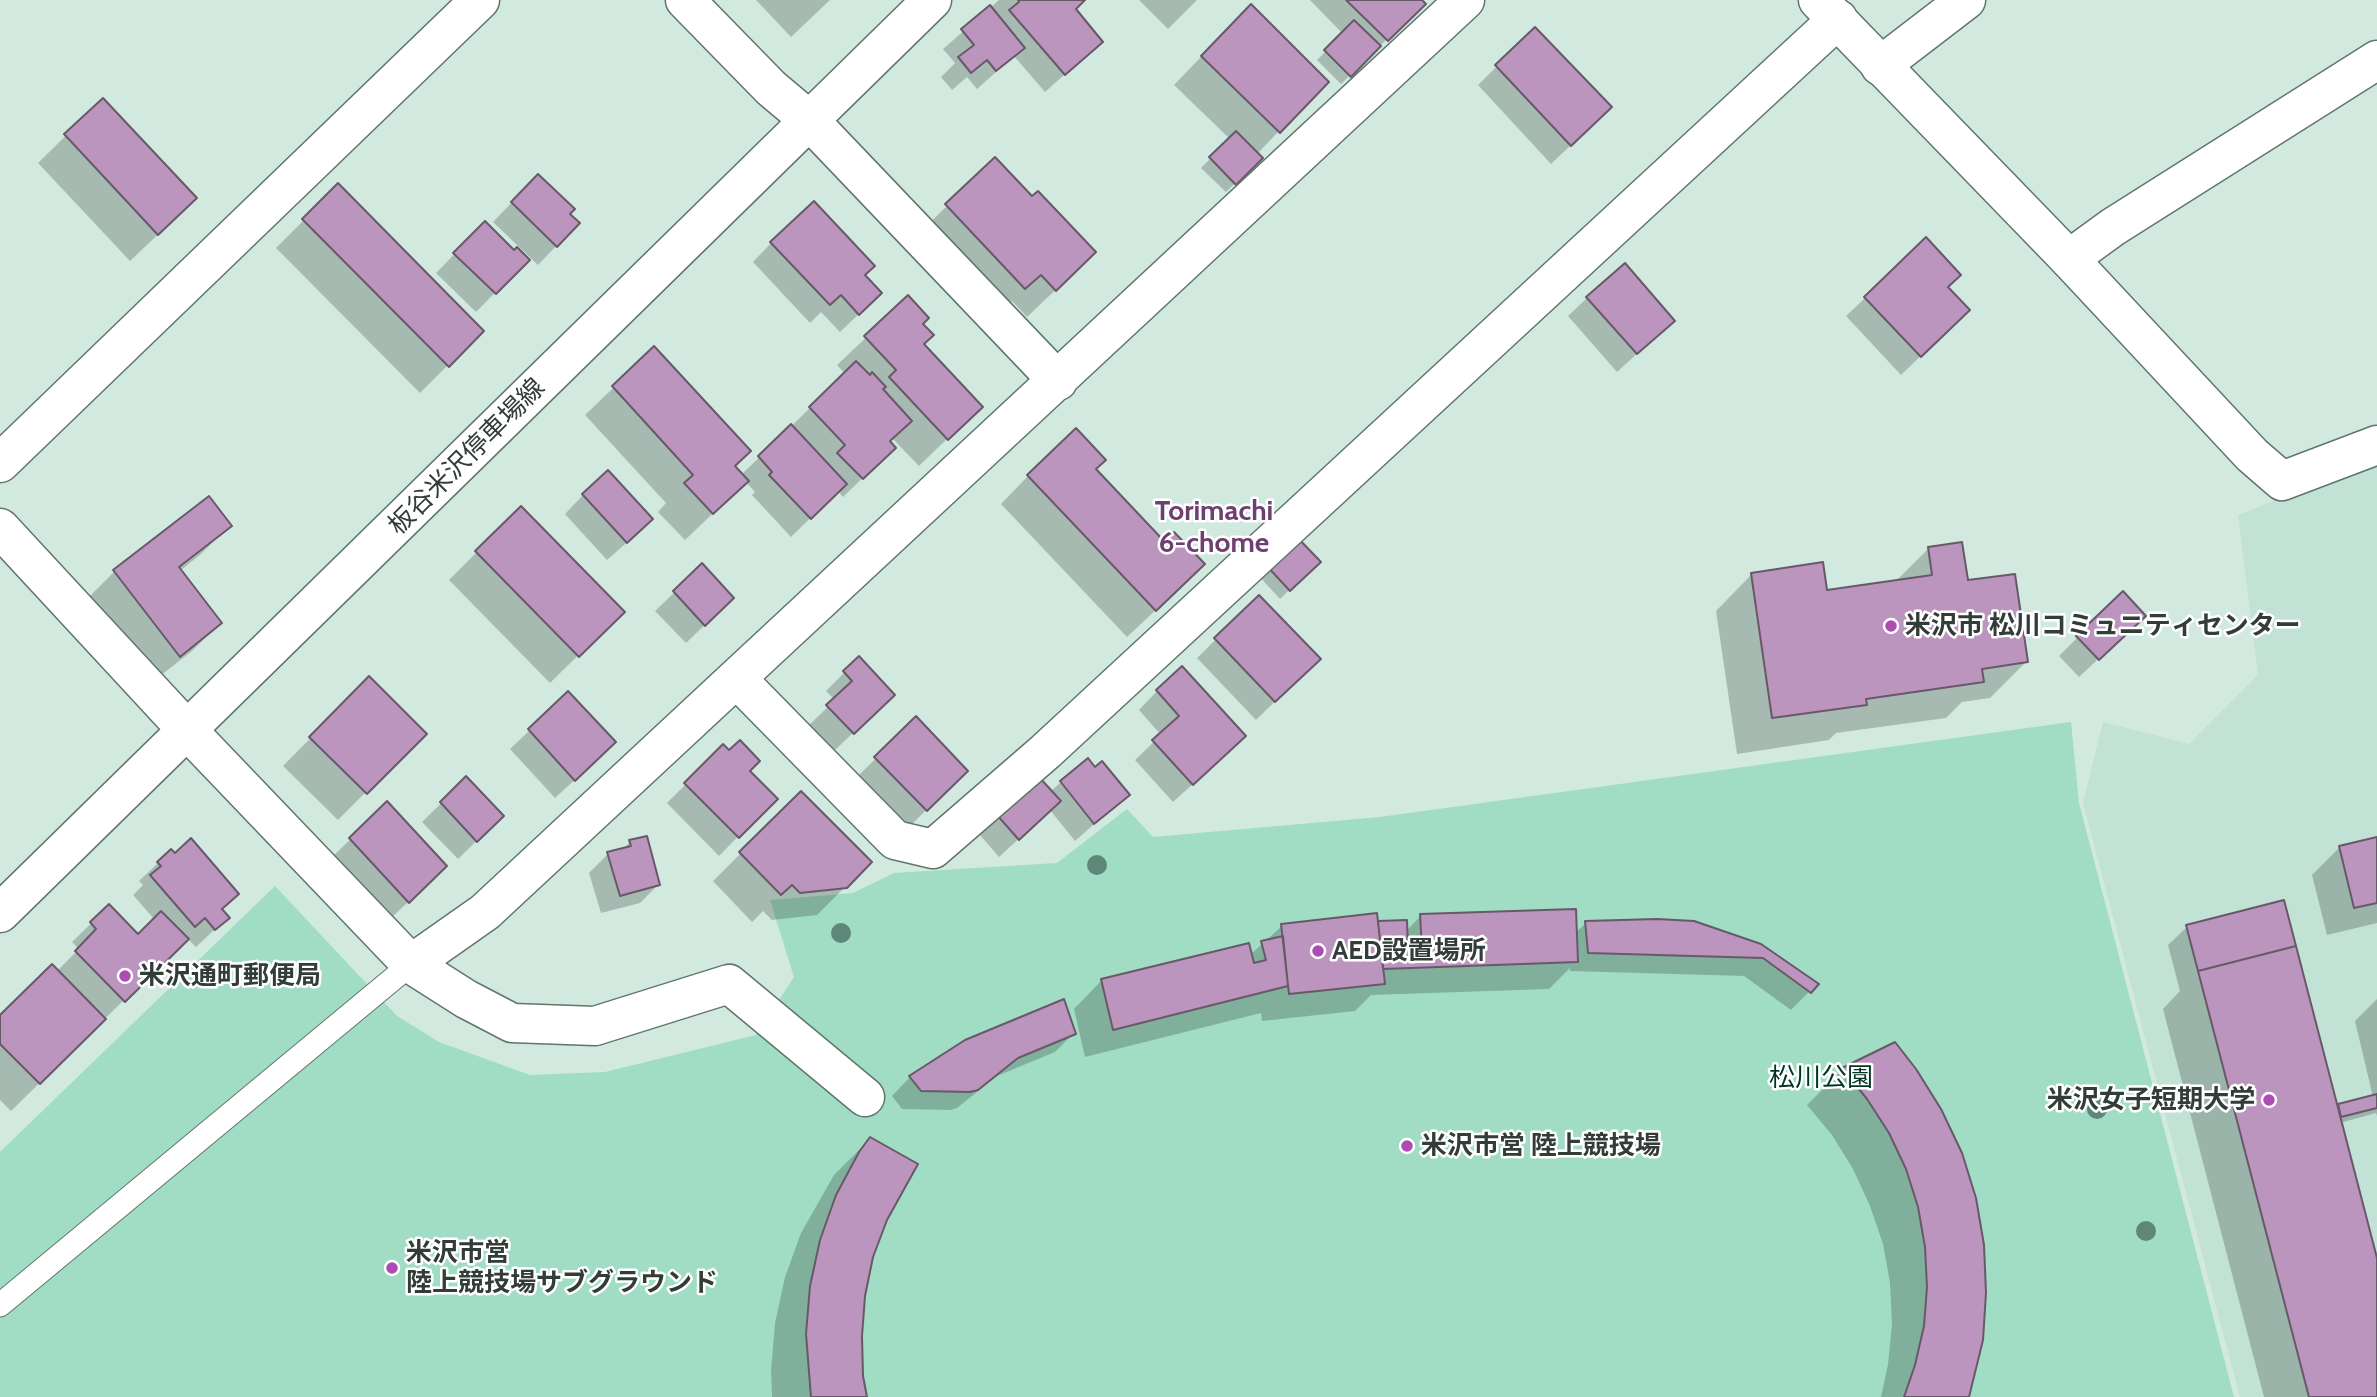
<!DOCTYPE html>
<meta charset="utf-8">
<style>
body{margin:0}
canvas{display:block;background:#d1e9df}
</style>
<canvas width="2377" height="1397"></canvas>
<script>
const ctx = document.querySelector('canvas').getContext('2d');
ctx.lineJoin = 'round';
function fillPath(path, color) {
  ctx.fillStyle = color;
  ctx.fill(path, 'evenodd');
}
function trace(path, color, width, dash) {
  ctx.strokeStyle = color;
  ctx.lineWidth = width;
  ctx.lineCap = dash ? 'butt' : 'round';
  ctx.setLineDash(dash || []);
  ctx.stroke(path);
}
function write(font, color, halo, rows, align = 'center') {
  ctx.font = font + ' Cabin,"Noto Sans JP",sans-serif';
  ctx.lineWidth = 5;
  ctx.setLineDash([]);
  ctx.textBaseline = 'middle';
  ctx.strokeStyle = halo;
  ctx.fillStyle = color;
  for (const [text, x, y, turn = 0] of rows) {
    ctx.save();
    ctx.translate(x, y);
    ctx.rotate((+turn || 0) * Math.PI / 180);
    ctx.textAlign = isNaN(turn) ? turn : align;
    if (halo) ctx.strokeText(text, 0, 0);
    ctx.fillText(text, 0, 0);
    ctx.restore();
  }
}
const built = new Path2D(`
 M 2377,460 L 2377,1397 L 2240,1397 L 2083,803 L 2103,722 L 2189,744 L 2258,675 L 2238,515 Z`);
const green = new Path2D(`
 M 2071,722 L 2079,803 L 2234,1397 L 0,1397 L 0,1152 L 275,886 L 397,1016 L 439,1042 L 530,1075 L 605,1072 L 756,1035 L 794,977 L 770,900 L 853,893 L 894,873 L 1057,863 L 1127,809 L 1153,837 L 1380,817 Z`);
const shadow = new Path2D(`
 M 756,0 L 830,0 L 791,37 Z
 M 999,0 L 1083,0 L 1074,9 L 1101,42 L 1045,92 L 1014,56 L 977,89 L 967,77 L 952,90 L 941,77 L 955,63 L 943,49 Z
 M 1139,0 L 1197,0 L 1168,29 Z
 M 1419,0 L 1423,4 L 1341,84 L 1317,60 L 1343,34 L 1310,0 Z
 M 1535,29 L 1591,126 L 1551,164 L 1478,85 Z
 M 1223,34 L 1279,131 L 1257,154 L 1261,158 L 1226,192 L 1201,168 L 1230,139 L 1174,85 Z
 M 102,100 L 167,226 L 130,261 L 38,163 Z
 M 995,160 L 1066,280 L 1027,317 L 1012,301 L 996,316 L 919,233 Z
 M 338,186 L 482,331 L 420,393 L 276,248 Z
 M 519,195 L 568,214 L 578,223 L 538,265 L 493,222 Z
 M 485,223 L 514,252 L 527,260 L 476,312 L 436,273 Z
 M 771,243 L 863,275 L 861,312 L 840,332 L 821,312 L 810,323 L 753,262 Z
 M 1946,287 L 1949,329 L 1901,375 L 1846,316 L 1865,298 Z
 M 908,298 L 920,324 L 922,344 L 952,434 L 919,466 L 892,438 L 875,466 L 843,497 L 838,491 L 791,537 L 752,495 L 755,492 L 746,482 L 685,540 L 658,512 L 666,503 L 585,415 L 654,349 L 741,475 L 845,374 L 837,365 Z
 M 1587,298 L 1673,321 L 1617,372 L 1568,316 Z
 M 1094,469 L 1175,592 L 1127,637 L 1001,504 L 1028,476 Z
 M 583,495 L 632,538 L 607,560 L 565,514 Z
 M 521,508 L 622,612 L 550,683 L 449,580 Z
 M 230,525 L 202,553 L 180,571 L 220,623 L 192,651 L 151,683 L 87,599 L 114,572 Z
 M 1295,537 L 1318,562 L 1280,599 L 1257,574 Z
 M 1929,548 L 1967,582 L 2026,662 L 1990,698 L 1962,702 L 1946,718 L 1836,733 L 1829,740 L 1737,754 L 1716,611 L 1752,574 L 1825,592 L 1895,582 Z
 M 702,566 L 713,617 L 686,643 L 655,611 Z
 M 1259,597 L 1300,677 L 1256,720 L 1197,658 Z
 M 2125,634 L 2079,677 L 2059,656 L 2078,637 Z
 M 859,658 L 874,713 L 834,751 L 809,725 L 835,700 L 826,691 Z
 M 369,679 L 424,734 L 338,820 L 283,766 Z
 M 1157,691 L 1225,755 L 1173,802 L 1135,760 L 1161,735 L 1139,710 Z
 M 568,694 L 595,761 L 555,798 L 510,749 Z
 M 916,719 L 966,771 L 907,829 L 857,777 Z
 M 723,747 L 775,799 L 719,856 L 667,803 Z
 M 466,779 L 502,816 L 458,859 L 422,822 Z
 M 1061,782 L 1127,795 L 1075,841 L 1050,810 L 999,857 L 980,835 L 998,817 L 1050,792 Z
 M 801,793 L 870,862 L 817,915 L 772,920 L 763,911 L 752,922 L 713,881 Z
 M 387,804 L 426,885 L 389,920 L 331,858 Z
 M 2377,838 L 2377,923 L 2327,935 L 2312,875 L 2340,847 Z
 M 630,842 L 659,884 L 640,903 L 601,913 L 589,873 L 608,854 L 622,850 Z
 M 158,863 L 227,918 L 196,947 L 187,938 L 11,1111 L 0,1100 L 0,1018 L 57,971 L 79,949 L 72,942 L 109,906 L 138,936 L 155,920 L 133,895 L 143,885 L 139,881 Z
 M 1421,916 L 1575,933 L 1586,923 L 1761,946 L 1810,991 L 1791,1010 L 1744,976 L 1570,971 L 1570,968 L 1549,989 L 1371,995 L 1355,1011 L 1262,1021 L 1261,1013 L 1085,1057 L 1074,1009 L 1101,981 L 1248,945 L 1250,955 L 1282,926 L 1405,921 L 1405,932 Z
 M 2187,927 L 2336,1108 L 2373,1097 L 2355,1021 L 2377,999 L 2377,1116 L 2376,1113 L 2340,1123 L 2377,1265 L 2377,1397 L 2264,1397 L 2163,1009 L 2180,991 L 2168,945 Z
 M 1074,1033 L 1055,1052 L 997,1076 L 957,1108 L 950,1110 L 902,1109 L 892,1096 L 910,1077 L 966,1041 Z
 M 1895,1045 L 1967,1397 L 1881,1397 L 1888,1364 L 1892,1324 L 1890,1283 L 1883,1244 L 1870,1206 L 1853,1169 L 1832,1135 L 1807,1105 L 1843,1069 Z
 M 870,1139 L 886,1219 L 872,1257 L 863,1296 L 860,1336 L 862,1376 L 865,1397 L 772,1397 L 771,1371 L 775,1323 L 785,1277 L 801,1233 L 834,1175 Z`);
const building = new Path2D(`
 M 1018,0 L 1085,0 L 1076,9 L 1103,42 L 1065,75 L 1009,10 L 1019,2 Z
 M 1346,0 L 1422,0 L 1426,4 L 1388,41 Z
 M 1251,4 L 1329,82 L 1280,133 L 1201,56 Z
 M 990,5 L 1025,48 L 996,71 L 987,60 L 971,73 L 958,57 L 974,45 L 961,29 Z
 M 1354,20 L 1381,46 L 1351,77 L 1324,50 Z
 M 1535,27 L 1612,107 L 1571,146 L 1495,65 Z
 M 103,98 L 197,198 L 158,235 L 64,134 Z
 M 1236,131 L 1263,158 L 1236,185 L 1209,157 Z
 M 995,157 L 1032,196 L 1038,191 L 1096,252 L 1056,291 L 1041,275 L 1025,289 L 945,204 Z
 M 538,174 L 575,209 L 570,214 L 580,223 L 557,247 L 511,202 Z
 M 338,183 L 484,331 L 449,367 L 302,219 Z
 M 814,201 L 875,266 L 865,275 L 882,293 L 859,315 L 841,295 L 830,305 L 770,242 Z
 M 485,221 L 514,250 L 517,247 L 530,260 L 496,294 L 453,253 Z
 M 1926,237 L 1961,275 L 1948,287 L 1970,310 L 1921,357 L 1864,297 Z
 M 1625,263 L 1675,321 L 1637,354 L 1586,297 Z
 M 908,295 L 929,318 L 923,324 L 934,335 L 924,344 L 983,407 L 948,440 L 889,377 L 896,370 L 864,336 Z
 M 654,346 L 751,451 L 735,466 L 749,481 L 713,514 L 684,483 L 693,475 L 612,386 Z
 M 856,361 L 870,375 L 872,372 L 886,387 L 883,389 L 912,421 L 890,441 L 896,448 L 863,479 L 837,453 L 845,445 L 809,407 Z
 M 791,424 L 847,484 L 811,519 L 769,475 L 772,472 L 758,456 Z
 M 1076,428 L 1106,460 L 1096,469 L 1164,541 L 1174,532 L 1205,564 L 1156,611 L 1027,475 Z
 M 608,470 L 653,519 L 627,543 L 582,494 Z
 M 209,496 L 232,526 L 179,567 L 222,623 L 180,657 L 113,570 Z
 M 521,506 L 625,612 L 579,657 L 475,551 Z
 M 1295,535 L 1321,562 L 1290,591 L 1265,564 Z
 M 1962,542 L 1968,580 L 2015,574 L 2028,662 L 1982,669 L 1984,682 L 1866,699 L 1867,705 L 1772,718 L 1751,573 L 1823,562 L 1827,590 L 1932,575 L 1928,547 Z
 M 702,563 L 734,598 L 705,626 L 673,591 Z
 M 2123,591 L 2146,616 L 2099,660 L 2076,636 Z
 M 1259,595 L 1321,659 L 1275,702 L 1214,638 Z
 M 859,656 L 895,695 L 854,734 L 826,705 L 852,681 L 843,671 Z
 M 1182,666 L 1246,736 L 1193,785 L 1152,740 L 1179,716 L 1156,690 Z
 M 369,676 L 427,734 L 367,794 L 309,737 Z
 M 568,691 L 616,742 L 575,781 L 528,729 Z
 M 916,716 L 968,771 L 927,811 L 874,757 Z
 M 740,740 L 760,761 L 750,771 L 778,799 L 739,838 L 684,783 L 723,744 L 729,750 Z
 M 1088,758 L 1095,767 L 1102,761 L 1130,795 L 1094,824 L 1060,781 Z
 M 466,776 L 504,816 L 477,842 L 440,802 Z
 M 1039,777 L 1061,801 L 1019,840 L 997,815 Z
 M 801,791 L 872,862 L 847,888 L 800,893 L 792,885 L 781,895 L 739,852 Z
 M 387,801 L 447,866 L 409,903 L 349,838 Z
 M 647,836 L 660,885 L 620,896 L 607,852 L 631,846 L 629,840 Z
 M 2377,837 L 2377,903 L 2354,908 L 2339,846 Z
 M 191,838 L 239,894 L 222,909 L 230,918 L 215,930 L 205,918 L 195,927 L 150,875 L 161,866 L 157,862 L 171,849 L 175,853 Z
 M 2284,900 L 2296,946 L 2198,971 L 2186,925 Z
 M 109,904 L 138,934 L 161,911 L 189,939 L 125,1002 L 75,951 L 96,929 L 90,922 Z
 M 1576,909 L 1578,962 L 1383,969 L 1378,921 L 1407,920 L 1408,951 L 1422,950 L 1420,914 Z
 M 1377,913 L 1385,984 L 1289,994 L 1281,924 Z
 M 1657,919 L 1694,921 L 1761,944 L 1819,984 L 1811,993 L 1763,958 L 1588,953 L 1585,921 Z
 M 1283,936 L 1288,986 L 1113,1030 L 1101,979 L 1249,943 L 1254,963 L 1266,960 L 1261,941 Z
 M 2296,946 L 2377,1258 L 2377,1397 L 2309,1397 L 2198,971 Z
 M 52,964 L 106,1019 L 40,1084 L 0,1044 L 0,1015 Z
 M 1064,999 L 1076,1034 L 1018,1058 L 978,1090 L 970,1092 L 921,1091 L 909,1076 L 965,1040 Z
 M 1895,1042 L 1916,1069 L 1941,1109 L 1962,1153 L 1976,1198 L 1984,1245 L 1986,1293 L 1983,1340 L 1969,1397 L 1904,1397 L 1915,1365 L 1924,1326 L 1927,1287 L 1925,1247 L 1918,1207 L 1906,1169 L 1889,1133 L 1867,1099 L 1842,1068 Z
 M 2377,1094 L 2377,1108 L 2341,1117 L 2338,1104 Z
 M 870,1137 L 918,1164 L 887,1220 L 873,1257 L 865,1296 L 862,1336 L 863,1376 L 867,1397 L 811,1397 L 806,1334 L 810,1286 L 820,1240 L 836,1195 L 859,1152 Z`);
const service = new Path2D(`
 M 0,1305 L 411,964`);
const minor = new Path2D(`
 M 685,0 L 771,88 L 809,120 L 1058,381
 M 1880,66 L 1966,0
 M 2069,259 L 2113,227 L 2377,60
 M 0,463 L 480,0
 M 0,528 L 188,731 L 411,964 L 466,999 L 512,1023 L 595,1026 L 729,984 L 865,1097
 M 737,679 L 895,840 L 933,849 L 1045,752 L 1838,19
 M 411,964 L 485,912 L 1465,0`);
const tertiary = new Path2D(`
 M 1818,0 L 2069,259 L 2252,455 L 2282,481 L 2377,445`);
const secondary = new Path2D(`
 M 0,913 L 932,0`);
const trees = [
 [1097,865],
 [841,933],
 [2097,1109],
 [2146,1231]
];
const markers = [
 [1891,626,7,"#ad4cb4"],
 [1318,951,7,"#ad4cb4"],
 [125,976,7,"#ad4cb4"],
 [2269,1100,7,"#ad4cb4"],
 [1407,1146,7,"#ad4cb4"],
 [392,1268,7,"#ad4cb4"]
];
const streetNames = [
 ["板谷米沢停車場線",467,457,-45]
];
const poiNames = [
 ["米沢市 松川コミュニティセンター",1905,626],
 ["AED設置場所",1332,951],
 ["米沢通町郵便局",139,976],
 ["米沢女子短期大学",2255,1100,"right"],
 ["米沢市営 陸上競技場",1421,1146],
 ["米沢市営",406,1253],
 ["陸上競技場サブグラウンド",406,1283]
];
const parkNames = [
 ["松川公園",1821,1078]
];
const neighbourhoodNames = [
 ["Torimachi",1214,512],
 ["6-chome",1214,544]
];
fillPath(built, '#c1e2d4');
fillPath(green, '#a0ddc4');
fillPath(shadow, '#0003');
fillPath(building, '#bb95bd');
trace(building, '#685969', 2);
trace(service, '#60766d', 25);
trace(minor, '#60766d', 41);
trace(tertiary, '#60766d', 41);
trace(secondary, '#60766d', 41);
trace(service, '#fff', 23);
trace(minor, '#fff', 38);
trace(tertiary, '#fff', 38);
trace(secondary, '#fff', 38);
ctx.fillStyle = '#5e8679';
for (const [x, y] of trees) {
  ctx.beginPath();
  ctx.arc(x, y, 10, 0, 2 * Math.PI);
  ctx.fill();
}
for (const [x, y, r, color] of markers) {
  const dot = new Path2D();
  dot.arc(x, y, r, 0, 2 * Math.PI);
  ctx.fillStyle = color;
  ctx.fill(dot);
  trace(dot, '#fff', 2.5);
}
write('26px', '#323c38', '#fff', streetNames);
write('bold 26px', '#323c38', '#fff', poiNames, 'left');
write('26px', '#003526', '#fff', parkNames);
write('bold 28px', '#6f3f72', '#fff', neighbourhoodNames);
</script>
